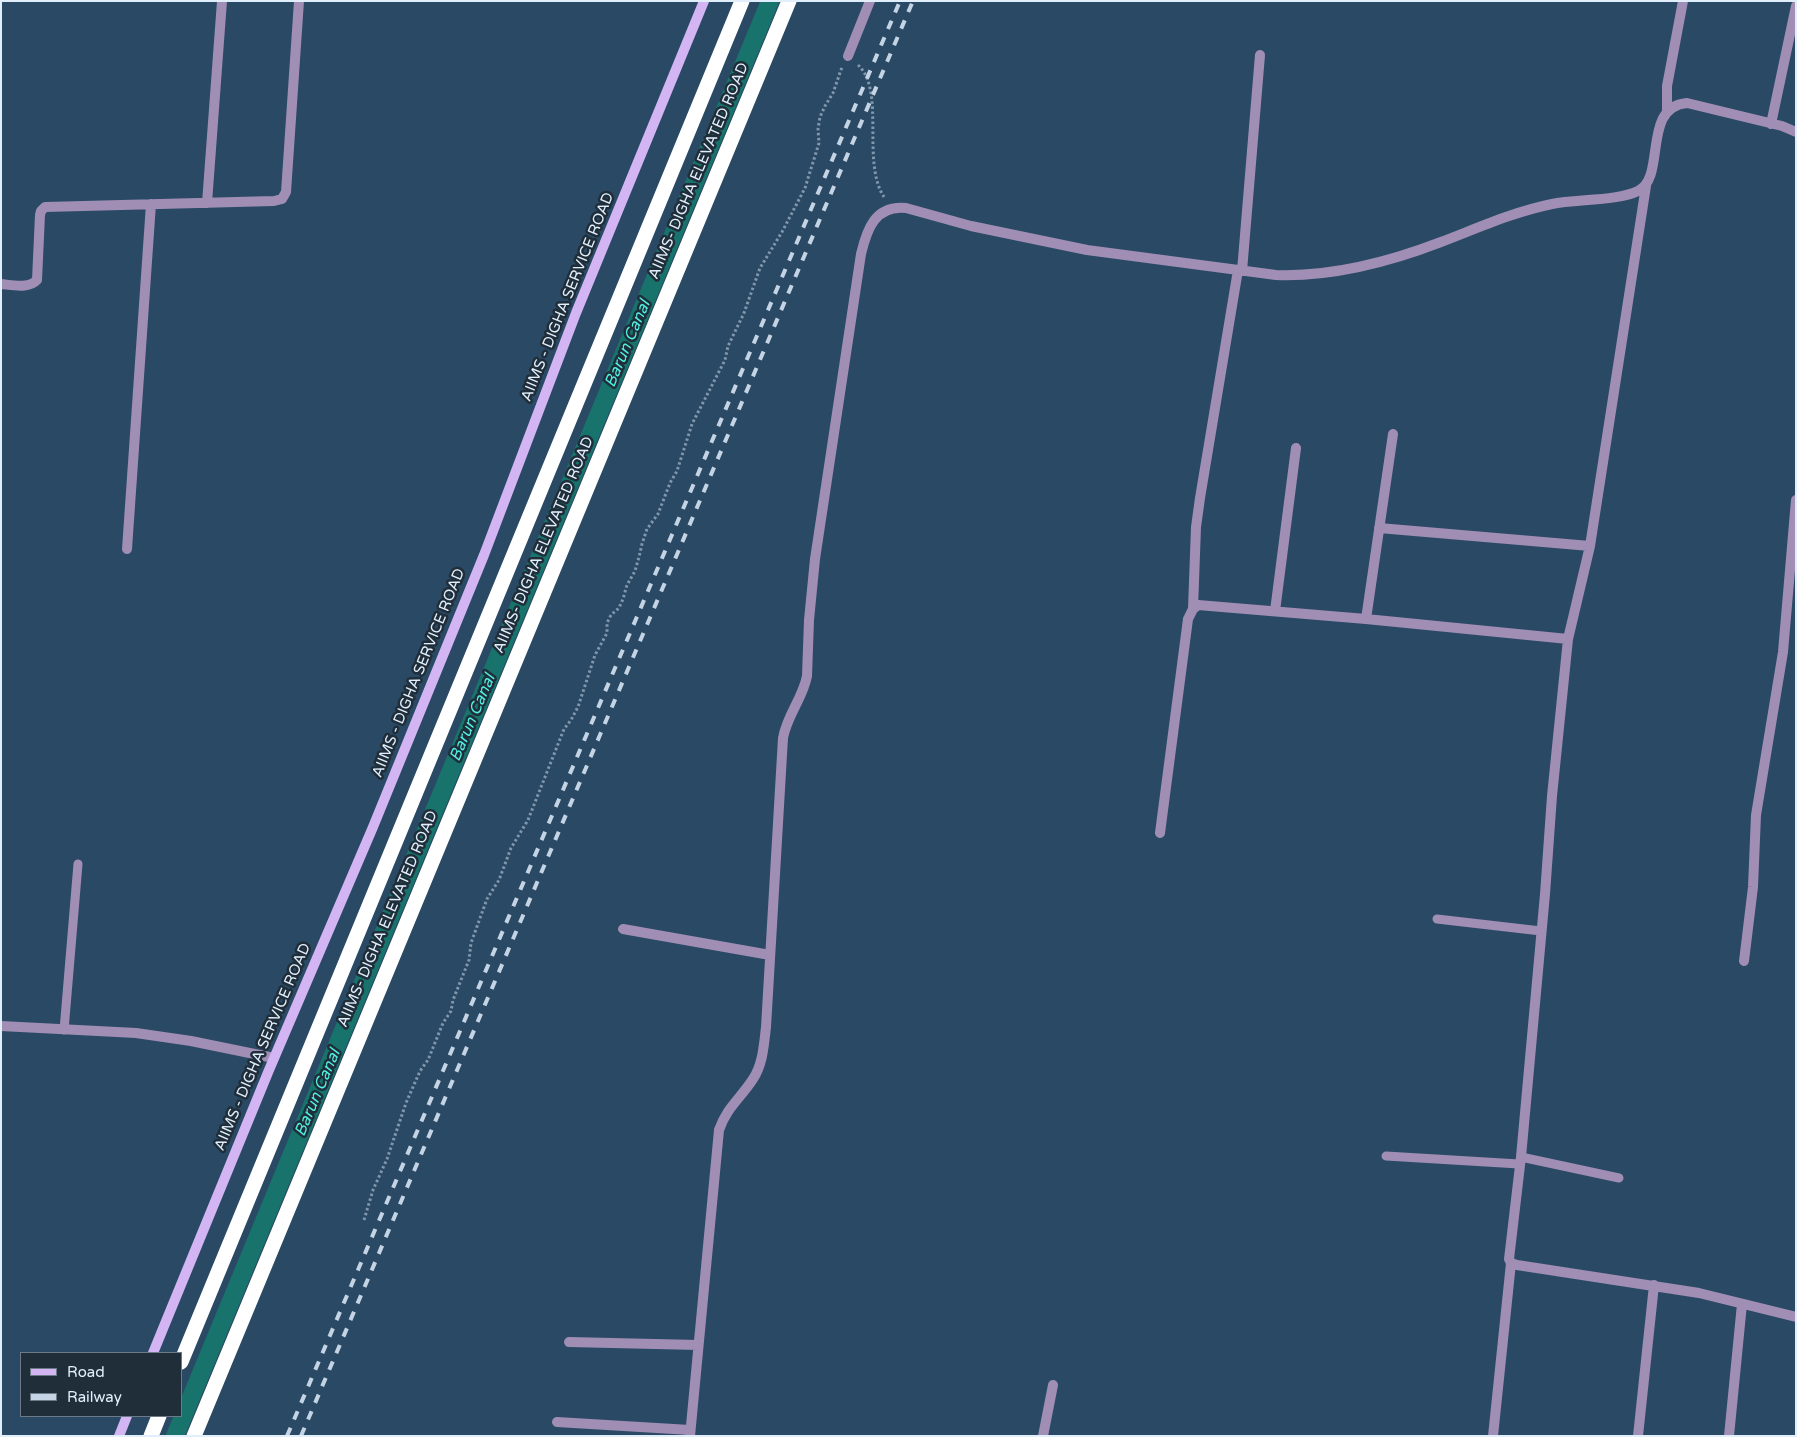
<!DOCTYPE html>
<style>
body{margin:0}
#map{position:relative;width:1797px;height:1437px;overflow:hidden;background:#2a4964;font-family:"Varela Round",sans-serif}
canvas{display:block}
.frame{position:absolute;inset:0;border:2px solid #e1effd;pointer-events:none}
.legend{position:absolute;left:20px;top:1352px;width:162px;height:65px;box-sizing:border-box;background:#202e3a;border:1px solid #6d7b88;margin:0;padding:6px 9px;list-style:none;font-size:15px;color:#e1effd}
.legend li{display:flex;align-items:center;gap:10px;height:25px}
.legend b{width:25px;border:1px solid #6d7b88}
</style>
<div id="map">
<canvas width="1797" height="1437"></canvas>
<div class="frame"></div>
<ul class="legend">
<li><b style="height:6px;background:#d3b5f4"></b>Road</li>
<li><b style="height:6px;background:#c4d4e4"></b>Railway</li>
</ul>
</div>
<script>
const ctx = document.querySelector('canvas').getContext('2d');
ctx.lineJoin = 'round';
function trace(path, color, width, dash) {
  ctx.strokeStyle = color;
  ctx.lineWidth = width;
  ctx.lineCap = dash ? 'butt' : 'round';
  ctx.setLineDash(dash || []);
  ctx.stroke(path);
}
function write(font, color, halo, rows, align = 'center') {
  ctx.font = font + ' "Varela Round",sans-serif';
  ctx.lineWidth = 5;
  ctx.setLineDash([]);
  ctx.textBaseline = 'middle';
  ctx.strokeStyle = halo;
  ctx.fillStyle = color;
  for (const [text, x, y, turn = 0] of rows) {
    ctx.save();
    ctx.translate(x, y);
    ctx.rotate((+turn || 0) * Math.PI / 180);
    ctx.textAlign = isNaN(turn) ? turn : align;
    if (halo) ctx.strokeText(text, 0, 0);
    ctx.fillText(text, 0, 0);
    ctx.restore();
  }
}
const canal = new Path2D(`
 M 175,1436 L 770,1`);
const path = new Path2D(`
 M 858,65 C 886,90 861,162 884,197
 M 364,1220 L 373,1190 L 387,1159 L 406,1103 L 420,1071 L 428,1060 L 443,1023 L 451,1011 L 453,1000 L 469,960 L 471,943 L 487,899 L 499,880 L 511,848 L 528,820 L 564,729 L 571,720 L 578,707 L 595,655 L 607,633 L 607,623 L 611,615 L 619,608 L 623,599 L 627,585 L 635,571 L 639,557 L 642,544 L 647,529 L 658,514 L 670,483 L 677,471 L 692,424 L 725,360 L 728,346 L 744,313 L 760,268 L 782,232 L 805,188 L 819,143 L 818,129 L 820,117 L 825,106 L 833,93 L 842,67`);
const lane = new Path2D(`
 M 1437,919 L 1541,931
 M 64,1030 L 78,864
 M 1386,1156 L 1519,1164
 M 1521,1157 L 1619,1178`);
const street = new Path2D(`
 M 848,56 L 870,1
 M 1667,111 L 1667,86 L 1683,1
 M 1771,124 L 1796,6
 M 1646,186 L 1590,546 L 1568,639 L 1552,796 L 1545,894 L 1521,1157 L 1509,1259 L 1511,1263 L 1517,1265 L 1699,1293 L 1796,1317
 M 207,203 L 222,1
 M 1242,271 L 1260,55
 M 1,284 C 12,285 29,289 37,280 L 40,215 L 41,211 L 45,207 L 274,201 L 282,199 L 286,192 L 299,1
 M 1379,528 L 1590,546
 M 127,549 L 151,204
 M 1193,609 L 1196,527 L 1200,498 L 1238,270
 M 1275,611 L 1296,448
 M 1366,619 L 1393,434
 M 1160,833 L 1188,619 L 1193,609 L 1198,605 L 1366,619 L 1568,639
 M 623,929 L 770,955
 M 1744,961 L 1753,887 L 1756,815 L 1783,652 L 1796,500
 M 1,1026 L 136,1033 L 191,1041 L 274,1058
 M 569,1342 L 698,1345
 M 557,1422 L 690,1430
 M 690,1436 L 719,1130 C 727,1107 740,1099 753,1079 C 763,1064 764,1044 766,1027 L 783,738 C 787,715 803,698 807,676 L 809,620 L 815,559 L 861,254 C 867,229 875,205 906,208 L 971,226 L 1087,250 L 1276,275 C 1332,277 1389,262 1441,242 C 1478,228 1513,212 1552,204 C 1576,199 1618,201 1638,191 C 1667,177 1641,107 1687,103 L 1782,126 L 1796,132
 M 1043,1436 L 1053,1385
 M 1493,1436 L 1511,1263
 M 1638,1436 L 1654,1285
 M 1729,1436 L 1742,1304`);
const secondary = new Path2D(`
 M 153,1353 L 269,1070 L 373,827 L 484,555 L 576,313 L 704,1
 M 119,1436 L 127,1416`);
const highway = new Path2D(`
 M 181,1362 L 742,1
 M 151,1436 L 159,1416
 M 194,1436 L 789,1`);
const rail = new Path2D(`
 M 287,1436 L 900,1
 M 301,1436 L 913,1`);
const streetNames = [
 ["AIIMS- DIGHA ELEVATED ROAD",699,171,-67],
 ["AIIMS - DIGHA SERVICE ROAD",568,297,-68],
 ["AIIMS- DIGHA ELEVATED ROAD",544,545,-67],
 ["AIIMS - DIGHA SERVICE ROAD",419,673,-68],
 ["AIIMS- DIGHA ELEVATED ROAD",388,919,-67],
 ["AIIMS - DIGHA SERVICE ROAD",263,1047,-67]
];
const waterNames = [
 ["Barun Canal",628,344,-67],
 ["Barun Canal",473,718,-67],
 ["Barun Canal",318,1093,-67]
];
trace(canal, '#17736b', 18);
trace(path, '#8097ac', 3, [2.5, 2.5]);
trace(lane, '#a08eb5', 9);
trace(street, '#a08eb5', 10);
trace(secondary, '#d3b5f4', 10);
trace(highway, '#fff', 15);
trace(rail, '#c4d4e4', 4, [9, 9]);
write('15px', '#e1effd', '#202e3a', streetNames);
write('italic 16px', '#50f0e2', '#202e3a', waterNames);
</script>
